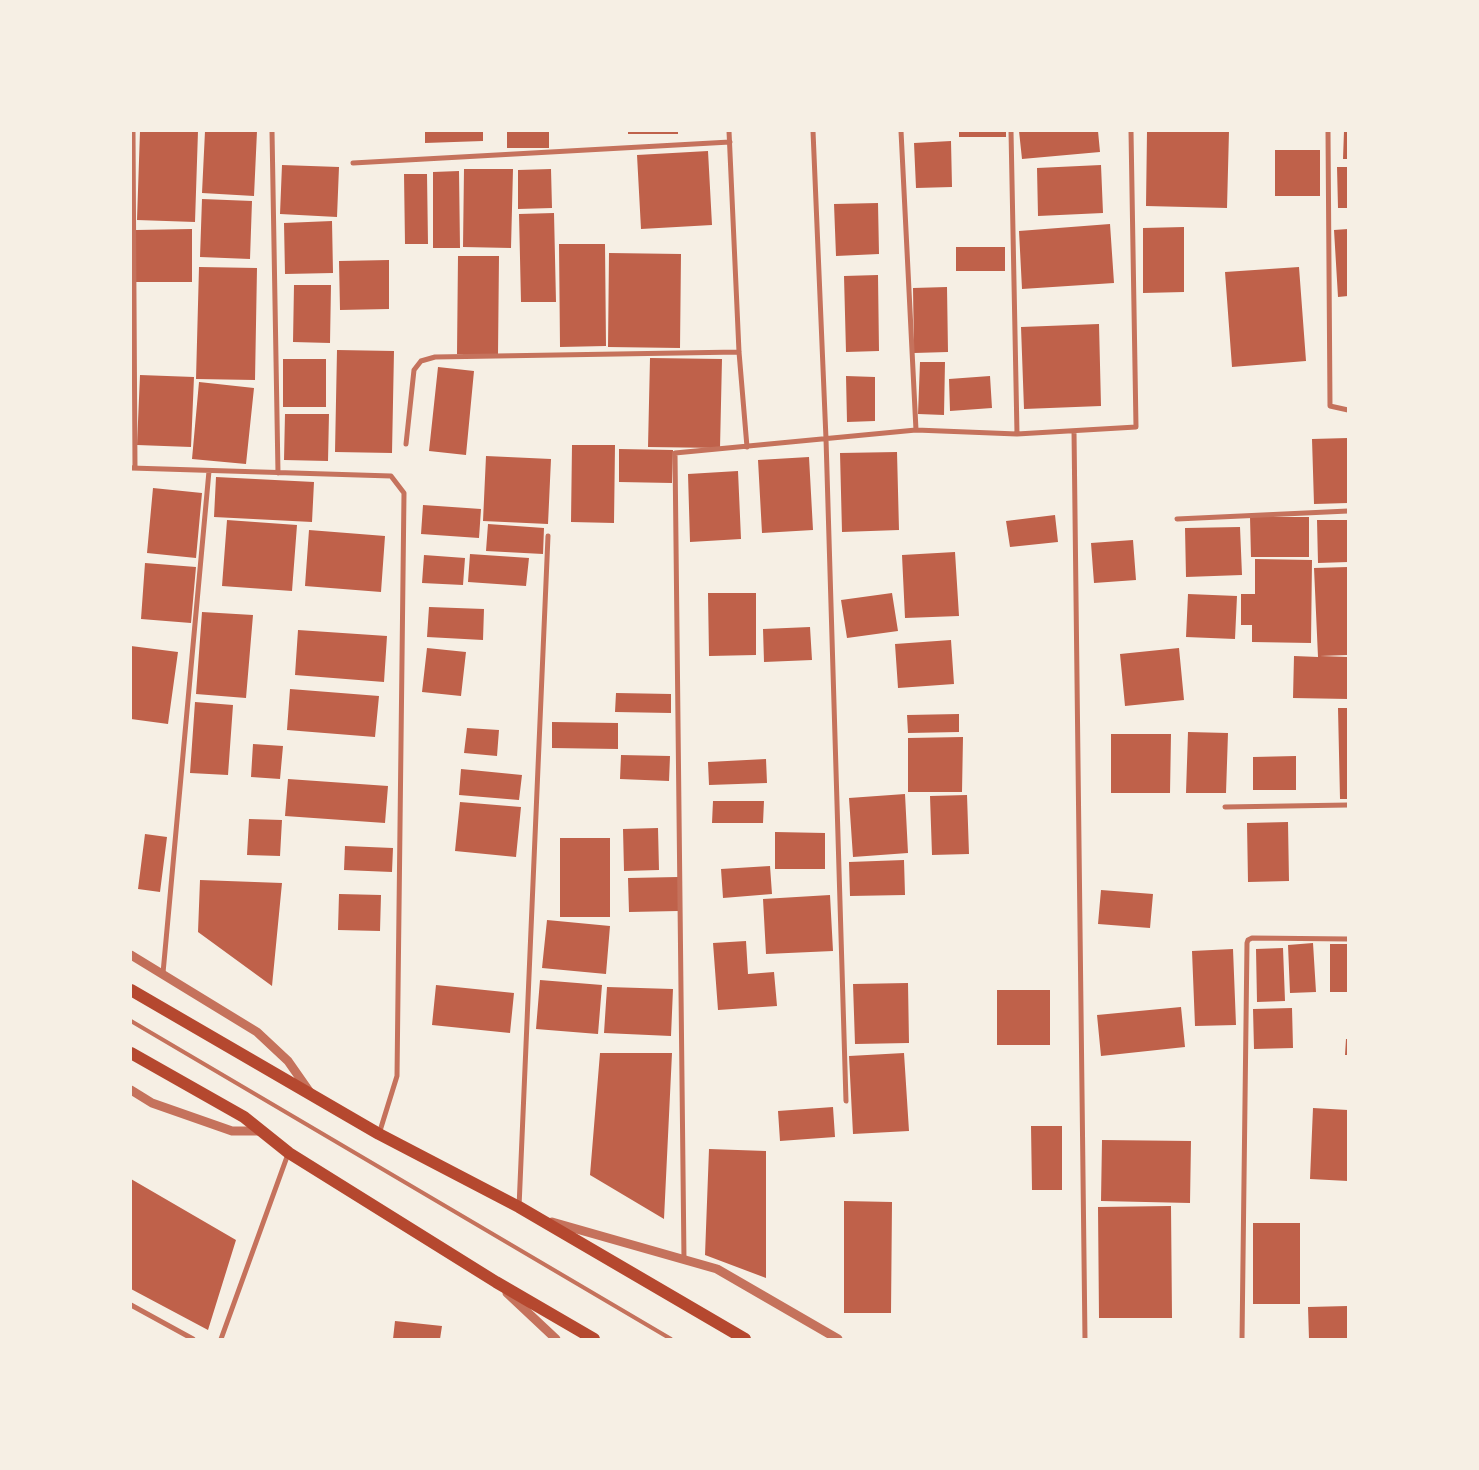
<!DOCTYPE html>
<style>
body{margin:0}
#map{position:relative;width:1479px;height:1470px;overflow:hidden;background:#f6efe4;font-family:Overpass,sans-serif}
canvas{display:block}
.frame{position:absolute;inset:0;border:132px solid #f6efe4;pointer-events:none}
</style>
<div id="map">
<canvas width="1479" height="1470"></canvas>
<div class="frame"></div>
</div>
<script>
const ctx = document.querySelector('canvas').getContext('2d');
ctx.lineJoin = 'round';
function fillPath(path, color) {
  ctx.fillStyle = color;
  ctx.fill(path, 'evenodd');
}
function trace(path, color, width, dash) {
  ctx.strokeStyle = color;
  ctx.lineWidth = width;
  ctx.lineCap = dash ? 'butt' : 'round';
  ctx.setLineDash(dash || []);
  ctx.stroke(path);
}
const building = new Path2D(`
 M 140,131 L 198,131 L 195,222 L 137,220 Z
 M 205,131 L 257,131 L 254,196 L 202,193 Z
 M 425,131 L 483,131 L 483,141 L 425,143 Z
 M 507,131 L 549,131 L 549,148 L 507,148 Z
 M 628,131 L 678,131 L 678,134 L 628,134 Z
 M 959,131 L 1006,131 L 1006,137 L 959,137 Z
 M 1019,131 L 1098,131 L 1100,152 L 1022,159 Z
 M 1147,131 L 1229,131 L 1227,208 L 1146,206 Z
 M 1344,131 L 1348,131 L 1348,159 L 1343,159 Z
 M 951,141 L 952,187 L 916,188 L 914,143 Z
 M 1275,150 L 1320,150 L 1320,196 L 1275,196 Z
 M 708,151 L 712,225 L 641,229 L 637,155 Z
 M 282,165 L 339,167 L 337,217 L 280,214 Z
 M 1101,165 L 1103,213 L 1038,216 L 1037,168 Z
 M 1337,167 L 1348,167 L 1348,208 L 1338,208 Z
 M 464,169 L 513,169 L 511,248 L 463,247 Z
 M 551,169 L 552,208 L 518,209 L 518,170 Z
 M 459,171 L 460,248 L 433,248 L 433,172 Z
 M 404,174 L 427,174 L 428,244 L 405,244 Z
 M 202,199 L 252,201 L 250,259 L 200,257 Z
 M 878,203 L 879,254 L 836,256 L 834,204 Z
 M 554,213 L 556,302 L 521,302 L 519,214 Z
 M 332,221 L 333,273 L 285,274 L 284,223 Z
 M 1110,224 L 1114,283 L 1022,289 L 1019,231 Z
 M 1184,227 L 1184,292 L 1143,293 L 1143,228 Z
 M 192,229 L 192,282 L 136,282 L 136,230 Z
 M 1348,229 L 1348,296 L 1338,297 L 1334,230 Z
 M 559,244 L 605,244 L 606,346 L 560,347 Z
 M 956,247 L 1005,247 L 1005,271 L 956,271 Z
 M 609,253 L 681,254 L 680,348 L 608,347 Z
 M 458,256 L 499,256 L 498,354 L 457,354 Z
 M 389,260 L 389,309 L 340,310 L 339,261 Z
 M 199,267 L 257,268 L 255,380 L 196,379 Z
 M 1299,267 L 1306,361 L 1232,367 L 1225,272 Z
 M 878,275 L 879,351 L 846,352 L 844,276 Z
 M 294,285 L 331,285 L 330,343 L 293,342 Z
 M 947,287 L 948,352 L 914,353 L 913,288 Z
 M 1099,324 L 1101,406 L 1024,409 L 1021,327 Z
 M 337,350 L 394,351 L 392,453 L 335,452 Z
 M 650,358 L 722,359 L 720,448 L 648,447 Z
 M 283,359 L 326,359 L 326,407 L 283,407 Z
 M 920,362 L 945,362 L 944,415 L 918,414 Z
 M 438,367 L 474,371 L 466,455 L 429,451 Z
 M 140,375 L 194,377 L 191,447 L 137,445 Z
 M 846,376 L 875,377 L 875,421 L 847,422 Z
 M 990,376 L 992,408 L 950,411 L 949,379 Z
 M 199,382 L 254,388 L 246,464 L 192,459 Z
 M 285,414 L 329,414 L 328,461 L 284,460 Z
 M 1348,438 L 1348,503 L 1314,504 L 1312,439 Z
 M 572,445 L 615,445 L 614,523 L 571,522 Z
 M 619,449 L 673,450 L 672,483 L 619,482 Z
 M 897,452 L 899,530 L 842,532 L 840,453 Z
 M 486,456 L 551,459 L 548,524 L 483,521 Z
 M 809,457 L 813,530 L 762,533 L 758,460 Z
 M 738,471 L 741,539 L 690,542 L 688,474 Z
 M 216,477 L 314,482 L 312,522 L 214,517 Z
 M 153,488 L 202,493 L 196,558 L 147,553 Z
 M 423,505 L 481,509 L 479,538 L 421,534 Z
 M 1055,515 L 1058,542 L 1010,547 L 1006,521 Z
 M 1250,517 L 1309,517 L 1309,557 L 1251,557 Z
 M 227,520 L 297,525 L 292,591 L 222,586 Z
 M 1317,520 L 1348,520 L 1348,562 L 1318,563 Z
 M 488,524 L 544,528 L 543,554 L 486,551 Z
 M 1240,527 L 1242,575 L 1186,577 L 1185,528 Z
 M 309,530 L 385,536 L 381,592 L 305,586 Z
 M 1133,540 L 1136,580 L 1094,583 L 1091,543 Z
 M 955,552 L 959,616 L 905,618 L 902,555 Z
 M 470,554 L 529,558 L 526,586 L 468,582 Z
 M 424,555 L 465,558 L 463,585 L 422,583 Z
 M 1255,559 L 1312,560 L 1311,643 L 1252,642 L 1252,625 L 1241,625 L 1241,594 L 1255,594 Z
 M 145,563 L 196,567 L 191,623 L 141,619 Z
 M 1348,567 L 1348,655 L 1320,656 L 1348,657 L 1348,699 L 1293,698 L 1294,656 L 1318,657 L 1314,568 Z
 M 708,593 L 756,593 L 756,655 L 709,656 Z
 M 892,593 L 898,631 L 847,638 L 841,600 Z
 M 1188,594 L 1237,596 L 1235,639 L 1186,637 Z
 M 429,607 L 484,609 L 483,640 L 427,637 Z
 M 202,612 L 253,615 L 246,698 L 196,694 Z
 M 810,627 L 812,660 L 764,662 L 763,629 Z
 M 298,630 L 387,636 L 384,682 L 295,675 Z
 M 951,640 L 954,684 L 898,688 L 895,644 Z
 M 131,646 L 178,652 L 168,724 L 131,719 Z
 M 427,648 L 466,652 L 461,696 L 422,692 Z
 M 1179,648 L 1184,700 L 1125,706 L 1120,654 Z
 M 290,689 L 379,696 L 375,737 L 287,730 Z
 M 616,693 L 671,694 L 671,713 L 615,712 Z
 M 195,702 L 233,705 L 228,775 L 190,773 Z
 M 1338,708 L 1348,708 L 1348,799 L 1340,799 Z
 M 959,714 L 959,732 L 908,733 L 907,715 Z
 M 552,722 L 618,723 L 618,749 L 552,748 Z
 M 467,728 L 499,730 L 497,756 L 464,753 Z
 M 1188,732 L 1228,733 L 1226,793 L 1186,793 Z
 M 1111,734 L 1171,734 L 1170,793 L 1111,793 Z
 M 963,737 L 962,792 L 908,792 L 908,738 Z
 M 253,744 L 283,746 L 280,779 L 251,777 Z
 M 621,755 L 670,756 L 669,781 L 620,779 Z
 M 1296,756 L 1296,790 L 1253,790 L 1253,757 Z
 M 766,759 L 767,783 L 709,785 L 708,762 Z
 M 461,769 L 522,775 L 519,800 L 459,795 Z
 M 288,779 L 388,786 L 385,823 L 285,816 Z
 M 905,794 L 908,853 L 853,857 L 849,798 Z
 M 967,795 L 969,854 L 932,855 L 930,796 Z
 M 713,801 L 764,801 L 763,823 L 712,823 Z
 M 460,802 L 521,807 L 516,857 L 455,851 Z
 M 249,819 L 282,820 L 280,856 L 247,855 Z
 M 1288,822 L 1289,881 L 1248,882 L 1247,823 Z
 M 658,828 L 659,870 L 624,871 L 623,829 Z
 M 775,832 L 825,833 L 825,869 L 775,869 Z
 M 145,834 L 167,837 L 160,892 L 138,889 Z
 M 560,838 L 610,838 L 610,917 L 560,917 Z
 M 345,846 L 393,848 L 392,872 L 344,870 Z
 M 904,860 L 905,895 L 850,896 L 849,862 Z
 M 770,866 L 772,894 L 723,898 L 721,869 Z
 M 678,877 L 678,911 L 629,912 L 628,878 Z
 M 200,880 L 282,883 L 272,986 L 198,932 Z
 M 1101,890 L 1153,894 L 1150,928 L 1098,924 Z
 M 339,894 L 381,895 L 380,931 L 338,930 Z
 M 830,895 L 833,951 L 766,954 L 763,899 Z
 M 547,920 L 610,926 L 606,974 L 542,968 Z
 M 746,941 L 748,974 L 774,972 L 777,1006 L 718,1010 L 713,943 Z
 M 1313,943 L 1316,992 L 1290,993 L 1288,945 Z
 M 1330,944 L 1348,944 L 1348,992 L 1330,992 Z
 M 1283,948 L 1285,1001 L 1257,1002 L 1256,949 Z
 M 1233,949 L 1236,1025 L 1195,1026 L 1192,951 Z
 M 540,980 L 602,985 L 598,1034 L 536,1029 Z
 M 908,983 L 909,1043 L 855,1044 L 853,984 Z
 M 436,985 L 514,993 L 510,1033 L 432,1025 Z
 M 607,987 L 673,989 L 671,1036 L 604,1033 Z
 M 997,990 L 1050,990 L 1050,1045 L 997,1045 Z
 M 1181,1007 L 1185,1047 L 1101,1056 L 1097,1015 Z
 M 1292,1008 L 1293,1048 L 1254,1049 L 1253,1009 Z
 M 1346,1039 L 1348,1039 L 1348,1055 L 1345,1055 Z
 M 600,1053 L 672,1053 L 664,1219 L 590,1175 Z
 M 904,1053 L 909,1131 L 853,1134 L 849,1056 Z
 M 833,1107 L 835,1137 L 780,1141 L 778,1111 Z
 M 1313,1108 L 1348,1110 L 1348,1181 L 1310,1179 Z
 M 1031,1126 L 1062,1126 L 1062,1190 L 1032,1190 Z
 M 1102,1140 L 1191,1141 L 1190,1203 L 1101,1201 Z
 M 709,1149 L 766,1151 L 766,1278 L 705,1255 Z
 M 131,1179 L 236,1240 L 208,1330 L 131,1289 Z
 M 844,1201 L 892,1202 L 891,1313 L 844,1313 Z
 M 1171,1206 L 1172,1318 L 1099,1318 L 1098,1207 Z
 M 1253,1223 L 1300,1223 L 1300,1304 L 1253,1304 Z
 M 1348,1306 L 1348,1339 L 1309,1339 L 1308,1307 Z
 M 395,1321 L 442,1326 L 440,1339 L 393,1339 Z`);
const service = new Path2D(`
 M 131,1021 L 671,1339`);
const minor = new Path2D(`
 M 133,131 L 135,468
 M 272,131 L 278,473
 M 729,131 L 739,352 L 747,447
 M 813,131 L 826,439 L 846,1101
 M 901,131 L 916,430 L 1017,434 L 1136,427 L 1131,131
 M 1011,131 L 1017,434
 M 1328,131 L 1330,406 L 1348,410
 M 353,163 L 730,142
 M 1074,431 L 1085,1339
 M 406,444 L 414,370 L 421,361 L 435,357 L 739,352
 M 131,468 L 391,476 L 404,493 L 397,1076 L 379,1134
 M 1177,519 L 1348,511
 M 1225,807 L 1348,805
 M 163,973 L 209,471
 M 519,1207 L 548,536
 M 684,1259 L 675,453 L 916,430
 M 131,1305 L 193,1339
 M 221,1339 L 288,1154
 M 1242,1339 L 1247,943 L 1248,940 L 1252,938 L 1348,939`);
const tertiary = new Path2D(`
 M 131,955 L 257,1032 L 288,1061 L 309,1091
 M 131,1090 L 152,1103 L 232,1131 L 261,1131
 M 552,1222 L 717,1269 L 838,1339
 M 507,1293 L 556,1339`);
const primary = new Path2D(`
 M 131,990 L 379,1134 L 519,1207 L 745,1339
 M 131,1053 L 244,1117 L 289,1153 L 496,1282 L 594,1339`);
fillPath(building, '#bf614a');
trace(service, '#c5725c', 4);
trace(minor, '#c5725c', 5);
trace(tertiary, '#c5725c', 9);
trace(primary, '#b5482f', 12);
</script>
